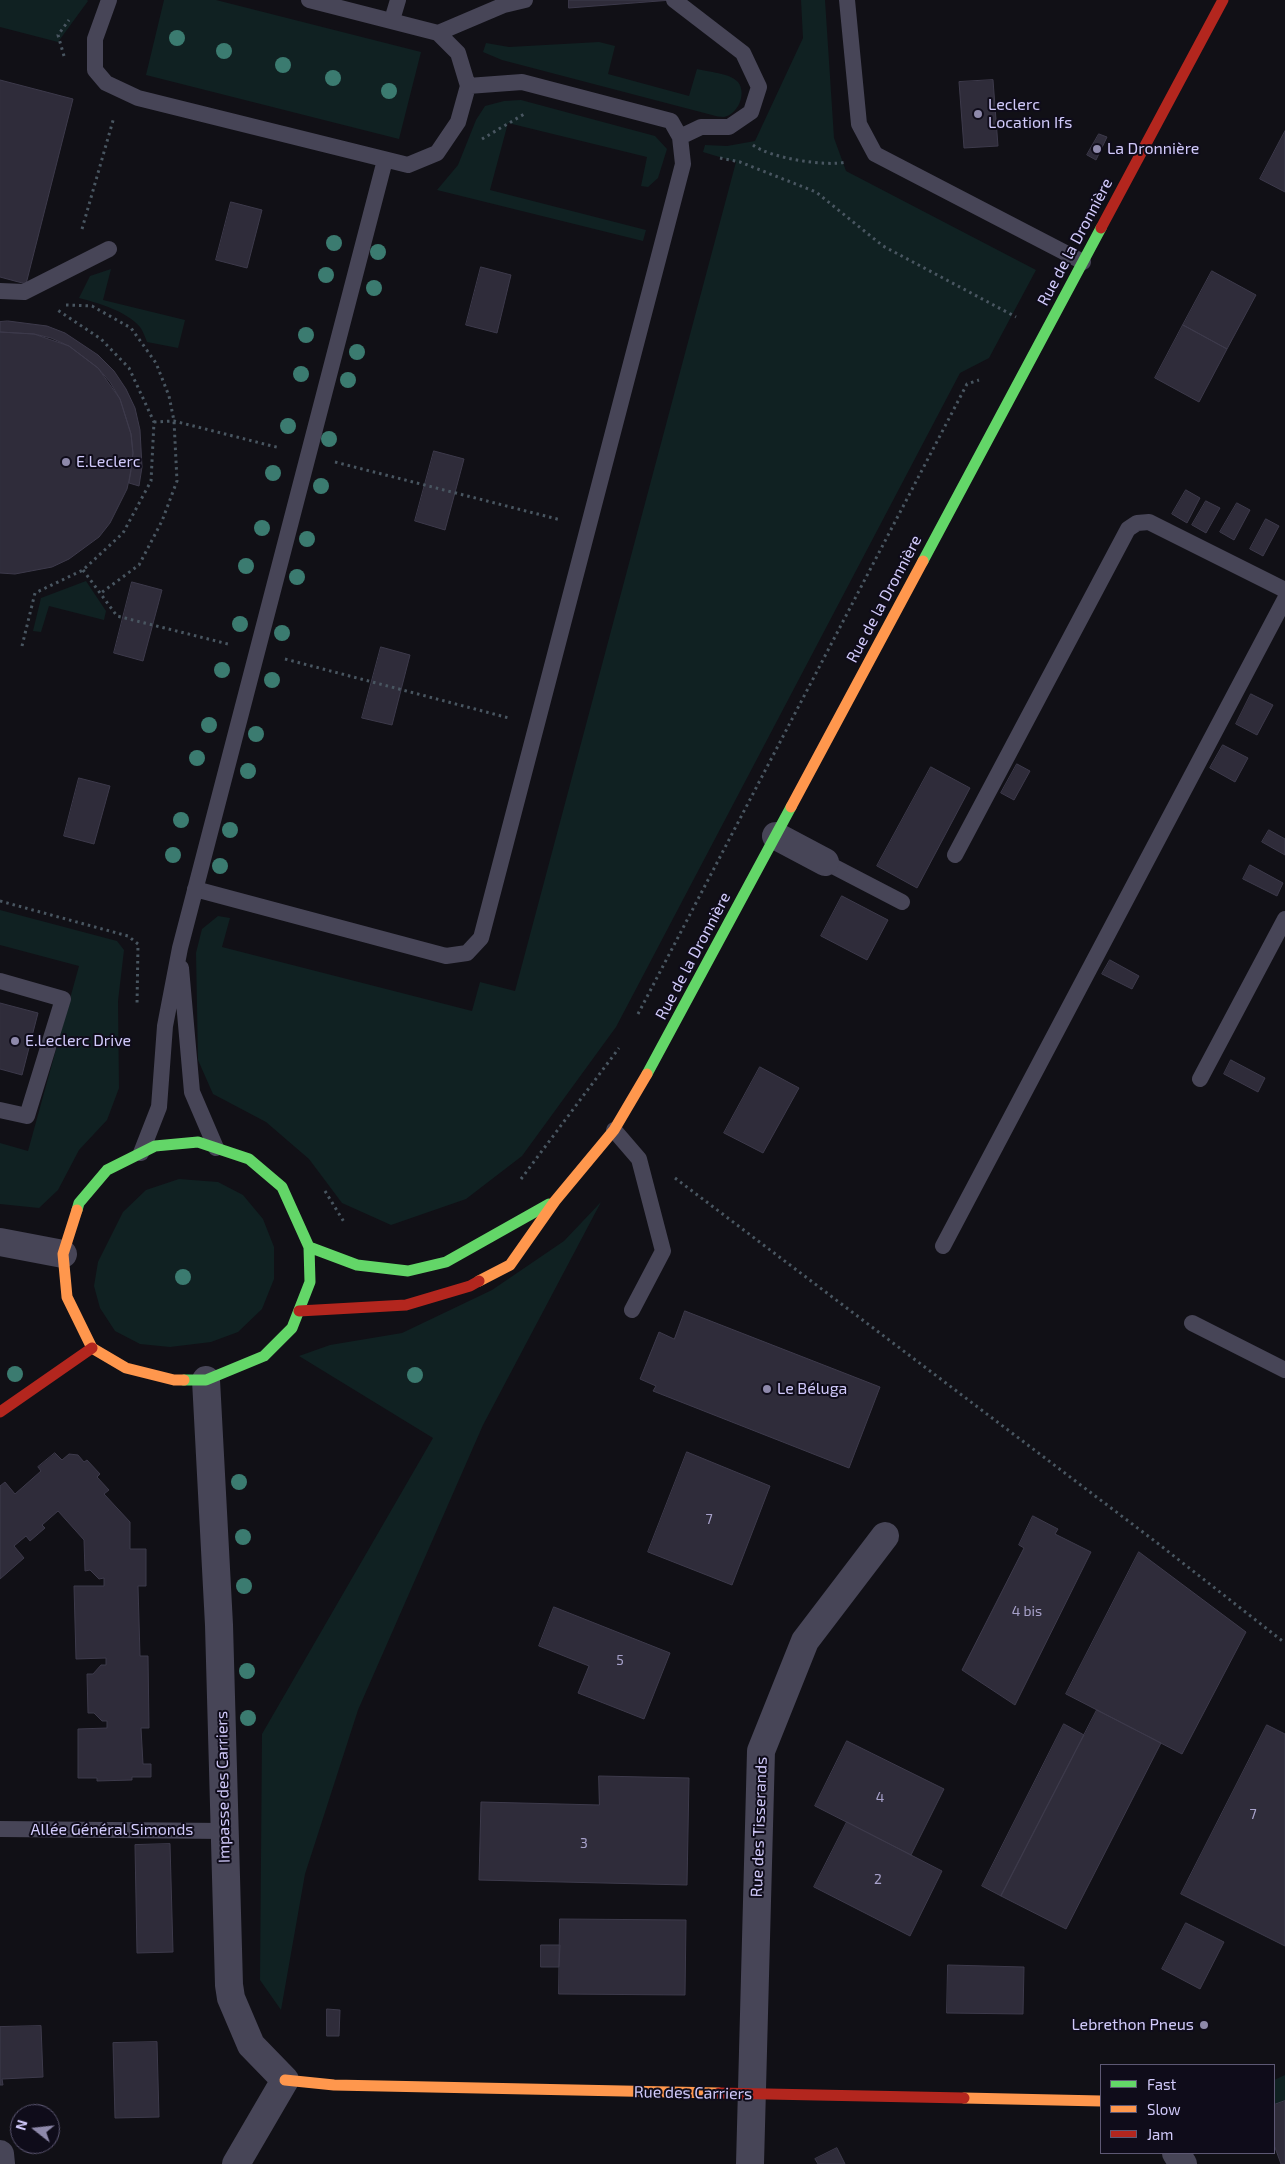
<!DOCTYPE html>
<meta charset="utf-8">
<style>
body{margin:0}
#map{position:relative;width:1285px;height:2164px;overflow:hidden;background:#111016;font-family:"Exo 2",sans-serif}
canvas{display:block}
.legend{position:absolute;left:1100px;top:2064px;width:175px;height:90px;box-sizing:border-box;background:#0f0c1a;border:1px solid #5d5874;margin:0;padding:6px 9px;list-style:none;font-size:15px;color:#d1cafb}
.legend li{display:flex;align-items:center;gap:10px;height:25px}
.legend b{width:25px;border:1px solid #5d5874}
.north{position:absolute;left:10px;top:2104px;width:50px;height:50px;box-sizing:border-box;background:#0f0c1a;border:1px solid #5d5874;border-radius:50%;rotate:286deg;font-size:14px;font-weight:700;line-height:20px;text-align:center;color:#d1cafb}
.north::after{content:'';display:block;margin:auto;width:18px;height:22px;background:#8e89ab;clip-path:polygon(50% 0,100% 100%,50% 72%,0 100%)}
</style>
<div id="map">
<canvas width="1285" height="2164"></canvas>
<ul class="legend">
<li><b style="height:6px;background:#63d668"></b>Fast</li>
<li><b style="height:6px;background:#ff974d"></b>Slow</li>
<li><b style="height:6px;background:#b3261e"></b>Jam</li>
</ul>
<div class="north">N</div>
</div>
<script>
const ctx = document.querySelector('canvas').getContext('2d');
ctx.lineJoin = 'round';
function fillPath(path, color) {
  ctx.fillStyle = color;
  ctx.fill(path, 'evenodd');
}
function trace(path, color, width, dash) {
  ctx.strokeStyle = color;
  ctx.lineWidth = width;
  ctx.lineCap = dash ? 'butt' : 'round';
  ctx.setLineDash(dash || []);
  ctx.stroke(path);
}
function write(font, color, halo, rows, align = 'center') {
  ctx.font = font + ' "Exo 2",sans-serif';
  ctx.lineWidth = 4;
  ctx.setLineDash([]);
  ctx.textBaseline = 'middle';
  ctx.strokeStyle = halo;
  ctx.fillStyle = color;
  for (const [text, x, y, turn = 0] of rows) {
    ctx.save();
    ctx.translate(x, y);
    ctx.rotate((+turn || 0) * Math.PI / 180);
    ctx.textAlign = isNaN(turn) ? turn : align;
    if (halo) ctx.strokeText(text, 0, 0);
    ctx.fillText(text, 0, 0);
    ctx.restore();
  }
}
const green = new Path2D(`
 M 0,0 L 87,0 L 88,1 L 58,42 L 0,27 Z
 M 164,0 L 216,0 L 421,52 L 399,139 L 146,75 Z
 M 801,0 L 825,0 L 834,138 L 846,171 L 1036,270 L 989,358 L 960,373 L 616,1027 L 522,1156 L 466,1199 L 391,1225 L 342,1203 L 309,1159 L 266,1122 L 213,1094 L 198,1060 L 196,953 L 202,929 L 218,916 L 230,918 L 222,947 L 472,1011 L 480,982 L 515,991 L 736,162 L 703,152 L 705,145 L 727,146 L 755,141 L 803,38 Z
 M 599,42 L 615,46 L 608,74 L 689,96 L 697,69 C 708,72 730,73 738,82 C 747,94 738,114 724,117 C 721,117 715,116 712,115 L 502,60 L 483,52 L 486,43 L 509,47 Z
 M 521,100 L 655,136 L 667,149 L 658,178 L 648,187 L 641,186 L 647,157 L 508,123 L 490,190 L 646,230 L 643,241 L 437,190 L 458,165 L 476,120 L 485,106 L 504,101 Z
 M 111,269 L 103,300 L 185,320 L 178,348 L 147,342 C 145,337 143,331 140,327 C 126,311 99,303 79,298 L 90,276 Z
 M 86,581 L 106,611 L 104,620 L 49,606 L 41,632 L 33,631 L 41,598 Z
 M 0,910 L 117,941 L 124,950 L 118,1001 L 119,1088 L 107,1120 L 79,1150 L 58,1190 L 39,1208 L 0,1204 L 0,1143 L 28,1151 L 79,966 L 0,945 Z
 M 179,1179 L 218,1182 L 243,1195 L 263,1219 L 274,1247 L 274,1279 L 262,1309 L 238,1332 L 211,1342 L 170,1347 L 140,1344 L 115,1331 L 100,1308 L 94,1286 L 98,1262 L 123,1212 L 146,1190 Z
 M 601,1202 L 483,1425 L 358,1710 L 305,1874 L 281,2010 L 260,1980 L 262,1734 L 433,1438 L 299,1356 L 330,1345 L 402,1333 L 492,1290 L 564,1241 Z
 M 1285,2075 L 1285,2101 L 1274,2105 L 1274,2080 Z`);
const building = new Path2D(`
 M 569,0 L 672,0 L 569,8 Z
 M 0,80 L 73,99 L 26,284 L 0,277 Z
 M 993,80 L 998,146 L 964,148 L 959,82 Z
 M 1285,131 L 1285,192 L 1260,179 Z
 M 1099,134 L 1107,137 L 1096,160 L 1087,155 Z
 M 231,202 L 262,210 L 247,268 L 216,260 Z
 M 481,267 L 511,275 L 497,333 L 466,325 Z
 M 1212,271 L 1256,295 L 1227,349 L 1183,325 Z
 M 8,321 L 47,326 L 65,333 L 98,355 L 114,371 L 126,389 L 135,408 L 140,430 L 142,467 L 139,486 L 129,483 L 133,453 L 131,434 L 120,399 L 110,382 L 98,368 L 69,346 L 34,334 L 0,332 L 0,322 Z
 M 1183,325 L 1227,349 L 1199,402 L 1155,378 Z
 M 0,332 L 34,334 L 51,338 L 69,346 L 98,368 L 120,399 L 131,434 L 133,453 L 131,471 L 127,489 L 110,523 L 99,537 L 69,559 L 52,567 L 15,574 L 0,573 Z
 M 434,451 L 464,459 L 445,530 L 415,521 Z
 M 1186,490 L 1200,498 L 1187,523 L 1172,514 Z
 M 1206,501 L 1220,508 L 1206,533 L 1192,525 Z
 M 1237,503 L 1250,510 L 1234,540 L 1220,532 Z
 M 1266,519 L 1279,526 L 1263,556 L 1250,549 Z
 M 132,582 L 162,590 L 143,661 L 114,653 Z
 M 381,647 L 410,655 L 392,725 L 362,718 Z
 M 1251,694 L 1273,705 L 1257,735 L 1236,724 Z
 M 1223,745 L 1248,758 L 1235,782 L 1210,768 Z
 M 1017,764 L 1030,771 L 1014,800 L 1001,793 Z
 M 931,767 L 970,788 L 917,888 L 877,866 Z
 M 79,778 L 110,786 L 94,844 L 64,836 Z
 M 1269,830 L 1285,839 L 1285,855 L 1262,842 Z
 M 1250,865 L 1283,883 L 1277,896 L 1243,879 Z
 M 842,896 L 888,920 L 867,960 L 821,936 Z
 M 1110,960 L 1139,976 L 1132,989 L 1102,974 Z
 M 0,1003 L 38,1013 L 22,1075 L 0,1069 Z
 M 1231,1060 L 1265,1078 L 1258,1092 L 1224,1074 Z
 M 760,1067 L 799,1088 L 763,1153 L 724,1133 Z
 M 685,1311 L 880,1387 L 849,1468 L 653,1391 L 656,1386 L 640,1379 L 659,1332 L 674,1339 Z
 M 687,1452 L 770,1486 L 732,1585 L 648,1552 Z
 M 55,1453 L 62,1460 L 69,1454 L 78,1455 L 84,1462 L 87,1460 L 100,1474 L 97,1477 L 109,1490 L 104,1494 L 130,1522 L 130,1549 L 146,1549 L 146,1586 L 138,1586 L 140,1656 L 148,1656 L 149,1728 L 141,1728 L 143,1764 L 151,1764 L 151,1777 L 132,1777 L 132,1780 L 97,1781 L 97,1778 L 78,1778 L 78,1729 L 107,1728 L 107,1721 L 102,1721 L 94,1713 L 88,1713 L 87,1674 L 93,1674 L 101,1665 L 106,1665 L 106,1658 L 76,1659 L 74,1586 L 104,1586 L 104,1578 L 99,1579 L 90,1570 L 85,1571 L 84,1540 L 58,1511 L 42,1525 L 45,1528 L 30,1541 L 26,1536 L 14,1546 L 24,1558 L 0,1579 L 0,1486 L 5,1482 L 15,1494 L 41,1471 L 38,1467 Z
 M 1033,1516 L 1058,1529 L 1055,1534 L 1091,1552 L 1015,1705 L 962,1670 L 1024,1548 L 1019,1545 Z
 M 1139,1552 L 1246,1632 L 1182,1754 L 1066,1694 Z
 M 554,1607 L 670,1653 L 644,1719 L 578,1693 L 589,1666 L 539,1646 Z
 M 1097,1710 L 1161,1743 L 1066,1929 L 1001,1896 Z
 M 1064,1724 L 1084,1735 L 1001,1896 L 982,1886 Z
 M 1267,1725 L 1285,1734 L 1285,1946 L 1181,1894 Z
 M 847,1741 L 944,1789 L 911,1855 L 815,1806 Z
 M 599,1776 L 689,1778 L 687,1885 L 479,1880 L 481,1802 L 599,1805 Z
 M 847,1822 L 942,1871 L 910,1936 L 814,1887 Z
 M 170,1844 L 173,1952 L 137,1953 L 135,1845 Z
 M 560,1919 L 686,1920 L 685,1995 L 559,1994 Z
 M 1186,1923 L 1224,1942 L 1200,1989 L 1162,1969 Z
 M 541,1945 L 560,1945 L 559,1967 L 541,1967 Z
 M 948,1965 L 1024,1967 L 1023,2014 L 947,2013 Z
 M 327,2009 L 340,2010 L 339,2036 L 327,2036 Z
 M 41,2026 L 43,2077 L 2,2079 L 3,2085 L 0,2085 L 0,2027 Z
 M 157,2042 L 159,2117 L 115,2118 L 113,2043 Z
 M 1285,2101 L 1285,2164 L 1281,2164 L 1274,2145 L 1274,2105 Z
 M 837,2148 L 845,2164 L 818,2164 L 815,2159 Z`);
const path = new Path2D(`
 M 64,56 L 58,35 L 69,20
 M 482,139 L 526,113
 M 753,145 C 770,158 826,167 846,162
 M 720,158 L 740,162 L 816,192 L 883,246 L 1016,317
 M 82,229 L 114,117
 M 66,305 L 92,306 L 131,328 L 156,363 L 169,396 L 174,421 L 177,481 L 162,521 L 139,565 L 101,593
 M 154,422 L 174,421 L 280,448
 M 335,462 L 561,520
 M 83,570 L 117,616 L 228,644
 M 22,646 L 35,593 L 83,570 L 123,533 L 151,481 L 154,422 L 129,368 L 101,339 L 56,309
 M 285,659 L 509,718
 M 0,901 L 128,936 L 138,944 L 137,1005
 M 638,1014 L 967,384 L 979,380
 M 675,1178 L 1156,1542 L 1285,1643
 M 521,1179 L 619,1048
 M 325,1191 L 344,1222`);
const lane = new Path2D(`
 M 109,0 L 95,39 L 95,70 L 106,83 L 138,98 L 408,165 L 437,153 L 458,122 L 468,86 L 458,53 L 438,33 L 309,0
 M 674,0 L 743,53 L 759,87 L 751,112 L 729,127 L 701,127 L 680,137
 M 847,0 L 859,124 L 875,154 L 1083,262
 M 392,20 L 398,0
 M 438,33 L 504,5 L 525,0
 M 0,291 L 24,292 L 109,249
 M 955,855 L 1128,529 L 1137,523 L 1149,522 L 1285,590
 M 825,862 L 902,902
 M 195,889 L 446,956 L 467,953 L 481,938 L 683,164 L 680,137 L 671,121 L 522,82 L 468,86
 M 181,968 L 192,1092 L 216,1148
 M 0,981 L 63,999 L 27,1116 L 0,1110
 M 1200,1079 L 1285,919
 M 614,1130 L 639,1159 L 663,1251 L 632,1310
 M 141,1153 L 159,1107 L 165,1026 L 180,948 L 385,160
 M 943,1246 L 1285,599
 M 1192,1323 L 1285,1370
 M 0,1829 L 224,1831`);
const street = new Path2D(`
 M 776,836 L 825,862
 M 0,1242 L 63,1254
 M 206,1380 L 219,1625 L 229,1985 L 231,1998 L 251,2045 L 285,2080 L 236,2164
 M 1176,2153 L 1183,2164
 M 0,2154 L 1,2164
 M 750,2164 L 761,1751 L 805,1641 L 885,1536`);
const fast = new Path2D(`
 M 923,561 L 1101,228
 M 647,1074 L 791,807
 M 77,1210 L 79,1203 L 107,1170 L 155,1146 L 198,1142
 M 309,1247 L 357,1265 L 408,1271 L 446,1262 L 549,1204
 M 184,1380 L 206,1380 L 264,1356 L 292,1328 L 310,1282 L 309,1247 L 282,1187 L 249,1159 L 198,1142`);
const slow = new Path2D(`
 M 791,807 L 923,561
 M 77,1210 L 63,1254 L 67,1297 L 92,1348 L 126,1368 L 174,1380 L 184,1380
 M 479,1281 L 510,1265 L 555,1201 L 614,1130 L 647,1074
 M 285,2080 L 334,2085 L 719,2093
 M 964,2098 L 1101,2101`);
const jam = new Path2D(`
 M 1101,228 L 1223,0
 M 299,1311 L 406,1305 L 470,1286 L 479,1281
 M 0,1412 L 92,1348
 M 719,2093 L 964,2098`);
const trees = [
 [177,38],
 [224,51],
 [283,65],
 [333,78],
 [389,91],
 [334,243],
 [378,252],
 [326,275],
 [374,288],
 [306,335],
 [357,352],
 [301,374],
 [348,380],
 [288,426],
 [329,439],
 [273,473],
 [321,486],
 [262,528],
 [307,539],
 [246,566],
 [297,577],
 [240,624],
 [282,633],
 [222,670],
 [272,680],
 [209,725],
 [256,734],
 [197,758],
 [248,771],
 [181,820],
 [230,830],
 [173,855],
 [220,866],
 [183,1277],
 [15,1374],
 [415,1375],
 [239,1482],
 [243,1537],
 [244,1586],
 [247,1671],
 [248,1718]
];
const markers = [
 [978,114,5,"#8e89ab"],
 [1097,149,5,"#8e89ab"],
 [66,462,5,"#8e89ab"],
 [15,1041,5,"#8e89ab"],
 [767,1389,5,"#8e89ab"],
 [1204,2025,5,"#8e89ab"]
];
const numberNames = [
 ["7",709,1519],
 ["4 bis",1027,1611],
 ["5",620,1660],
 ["4",880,1797],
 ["7",1253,1814],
 ["3",584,1843],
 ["2",878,1879]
];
const poiNames = [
 ["Leclerc",988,105],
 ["Location Ifs",988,123],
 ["La Dronnière",1107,149],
 ["E.Leclerc",76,462],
 ["E.Leclerc Drive",25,1041],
 ["Le Béluga",777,1389],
 ["Lebrethon Pneus",1194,2025,"right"]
];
const streetNames = [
 ["Rue de la Dronnière",1075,242,-62],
 ["Rue de la Dronnière",884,599,-62],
 ["Rue de la Dronnière",693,956,-62],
 ["Impasse des Carriers",223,1787,-91],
 ["Rue des Tisserands",759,1827,-88],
 ["Allée Général Simonds",112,1830],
 ["Rue des Carriers",693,2093,1]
];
fillPath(green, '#102122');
fillPath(building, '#2f2c3a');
trace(building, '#3d3a4b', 1);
trace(path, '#495661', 3, [2.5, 4]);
trace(lane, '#474557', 16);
trace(street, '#474557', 28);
trace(fast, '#63d668', 11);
trace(slow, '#ff974d', 11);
trace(jam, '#b3261e', 11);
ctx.fillStyle = '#3b7b70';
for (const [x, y] of trees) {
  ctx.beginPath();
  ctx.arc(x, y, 8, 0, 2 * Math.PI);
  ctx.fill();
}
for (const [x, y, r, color] of markers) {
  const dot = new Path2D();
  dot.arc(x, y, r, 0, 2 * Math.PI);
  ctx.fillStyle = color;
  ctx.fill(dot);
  trace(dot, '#0f0c1a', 2);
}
write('14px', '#a8a2cb', null, numberNames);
write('16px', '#d1cafb', '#0f0c1a', poiNames, 'left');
write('16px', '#d1cafb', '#0f0c1a', streetNames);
</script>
